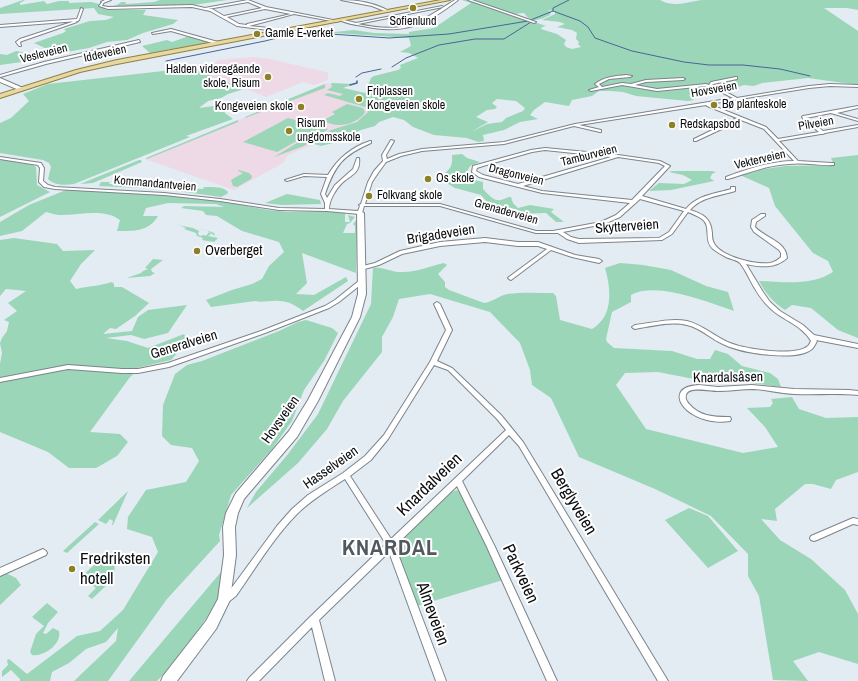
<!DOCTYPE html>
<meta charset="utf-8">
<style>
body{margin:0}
canvas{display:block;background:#e3ebf3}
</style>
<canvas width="858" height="681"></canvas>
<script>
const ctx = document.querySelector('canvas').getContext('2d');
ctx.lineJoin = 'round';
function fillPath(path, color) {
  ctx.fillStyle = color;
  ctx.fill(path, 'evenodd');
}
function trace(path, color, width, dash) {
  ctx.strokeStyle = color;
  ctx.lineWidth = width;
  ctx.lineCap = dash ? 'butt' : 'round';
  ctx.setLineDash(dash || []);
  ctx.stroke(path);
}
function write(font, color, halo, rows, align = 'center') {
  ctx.font = font + ' "Archivo Narrow",sans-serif';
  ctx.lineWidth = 4;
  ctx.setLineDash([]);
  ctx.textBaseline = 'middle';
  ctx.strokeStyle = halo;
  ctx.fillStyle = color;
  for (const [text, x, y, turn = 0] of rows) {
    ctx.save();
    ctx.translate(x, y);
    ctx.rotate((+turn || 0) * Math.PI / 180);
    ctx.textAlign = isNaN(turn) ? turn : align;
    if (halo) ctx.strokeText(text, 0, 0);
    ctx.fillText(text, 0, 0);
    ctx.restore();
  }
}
const education = new Path2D(`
 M 253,57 L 270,59 L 326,72 L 328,73 L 328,80 L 314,85 L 303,82 L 266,97 L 230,82 L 206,78 L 211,74 L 197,71 L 204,65 L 215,63 L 219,60 Z
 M 327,83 L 365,93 L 374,115 L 324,136 L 314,144 L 288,155 L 284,162 L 276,167 L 234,190 L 145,159 Z`);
const green = new Path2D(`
 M 23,0 L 25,0 L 20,3 L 20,5 L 44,1 L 47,4 L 59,1 L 69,1 L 69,3 C 76,3 83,2 90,2 C 100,3 112,11 121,2 L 126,2 L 125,3 L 127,4 L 154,2 L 160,0 L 227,0 L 193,5 L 108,8 L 105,10 L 146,10 L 143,15 L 178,20 L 173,24 L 143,33 L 127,40 L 107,42 L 89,48 L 44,56 L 36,60 L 0,65 L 0,54 L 7,55 L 16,51 L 27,53 L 47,49 L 34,43 L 63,33 L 66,31 L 64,29 L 90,21 L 106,20 L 114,17 L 98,14 L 94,8 L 0,14 L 0,8 Z
 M 462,0 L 660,0 C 675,8 686,2 702,0 L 858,0 L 858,10 L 847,8 L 824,8 L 858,31 L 858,85 L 808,78 L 762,83 L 754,86 L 744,85 L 723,92 L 692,93 L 689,95 L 694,100 L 688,101 L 636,96 L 623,92 L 610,91 L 599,91 L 592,96 L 572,100 L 569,106 L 545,102 L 534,110 L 530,115 L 538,119 L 520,122 L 504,130 L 483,135 L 484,141 L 478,142 L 467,138 L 434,135 L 413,127 L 404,120 L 393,117 L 379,122 L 375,126 L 361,130 L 333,143 L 321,146 L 314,144 L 331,130 L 357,122 L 368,112 L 365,107 L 324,95 L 328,93 L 340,96 L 343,94 L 327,90 L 332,87 L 331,83 L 354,84 L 343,88 L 365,93 L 371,78 L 374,76 L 398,70 L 401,68 L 400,65 L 418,58 L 409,53 L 400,52 L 411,46 L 409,38 L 320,32 L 335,32 L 354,30 L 374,33 L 409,34 L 409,32 L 434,28 L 471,3 ZM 548,10 L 555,11 L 555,14 L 542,20 C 550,22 557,20 565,24 L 557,27 L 572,30 L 577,33 L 576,39 L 579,42 L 578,44 L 581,47 L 572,49 L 566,47 L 564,44 L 566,40 L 557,34 L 541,29 L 542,27 L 546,26 L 520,17 L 515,14 L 524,13 C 532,24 539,20 550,15 L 551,12 ZM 497,99 L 516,101 L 525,108 L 523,111 L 506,118 L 502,122 L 487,124 L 471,132 L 488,122 L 476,117 L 487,110 L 495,109 L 497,107 L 492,103 Z
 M 189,36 L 212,42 L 150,53 L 142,46 L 167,40 L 172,42 Z
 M 181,69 L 212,73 L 207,78 L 218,79 L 242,87 L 241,90 L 228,94 L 221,98 L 208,101 L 199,108 L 221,105 L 225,113 L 233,119 L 186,136 L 190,137 L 74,184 C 65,185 55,186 48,179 L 51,167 L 49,163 L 43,160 L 0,153 L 0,123 L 11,118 L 29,101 L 23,94 L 48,84 Z
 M 325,84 L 325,88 L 245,118 L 245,117 Z
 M 347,104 L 363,108 L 365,112 C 361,120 347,126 338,125 C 333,125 327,122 322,121 L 335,114 L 332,112 Z
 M 288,118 L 322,127 L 277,152 L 243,142 Z
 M 238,120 L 238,122 L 147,159 L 146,158 Z
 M 323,127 L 328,129 L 304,146 L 274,157 Z
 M 462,154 L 467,158 L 480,162 L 470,166 L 466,173 L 471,179 L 483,182 L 483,189 C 488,194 494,202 501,200 C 506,199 506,197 511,197 L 513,203 L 518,208 L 530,205 L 554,209 L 551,212 L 564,222 L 556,222 L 546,213 L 518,214 L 487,202 L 481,195 L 455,188 L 443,181 L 441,176 C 450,170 453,166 452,155 Z
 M 858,155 L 858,338 L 838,330 L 811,308 L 792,305 L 785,310 C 773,302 766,294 759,281 C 785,282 811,286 833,272 L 828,261 L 813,253 L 775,206 L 769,188 L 740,175 L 758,170 L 785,166 L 834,165 L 831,158 Z
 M 0,159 L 33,165 L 36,167 L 37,185 L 50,192 L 0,217 Z
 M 139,160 L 141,160 L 142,162 L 93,183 L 80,184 Z
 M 239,170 L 249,173 L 252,176 L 251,179 L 237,187 L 233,186 L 231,180 L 243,173 L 238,171 Z
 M 672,171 L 712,171 L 716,172 L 712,174 L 710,178 L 714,181 L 671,190 L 649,191 L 659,183 L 684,184 L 692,180 L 683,175 L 669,172 Z
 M 101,182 L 110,182 L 109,184 L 203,189 L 204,187 C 212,187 223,186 228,192 L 227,194 L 221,197 L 162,189 L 99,186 Z
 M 66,190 L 145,193 L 225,202 L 268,210 L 288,212 L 327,211 L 345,213 L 345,222 L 350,222 L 348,215 L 355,217 L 350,223 L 347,224 L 343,233 L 355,233 L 355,226 L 353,224 L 357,219 L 356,273 L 302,253 L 307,283 L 296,294 L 314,295 L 346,277 L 348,281 L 303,311 C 295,305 288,301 279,301 C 270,300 263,303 255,301 L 211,307 L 206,300 L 232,290 L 252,284 L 262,279 L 269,266 L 284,252 L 279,242 L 242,231 L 217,216 L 206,215 L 203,211 L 181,208 L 184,206 L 224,207 L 216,204 L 168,203 L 146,208 L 143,216 L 158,216 C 149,232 133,231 117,231 L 120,220 C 104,208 81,215 61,215 C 56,215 51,213 46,212 L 22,231 L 0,236 L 0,222 L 29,205 Z
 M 287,194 L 320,200 L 321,204 L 282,205 L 265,203 Z
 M 172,224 L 209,231 L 214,233 L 215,236 L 208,231 L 193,228 L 199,231 L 198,234 L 200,236 L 204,235 L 206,236 L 209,232 L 211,234 L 208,236 L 218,238 L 214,242 L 202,240 L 203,238 L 197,236 L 196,233 L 184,229 L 186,228 L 181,226 L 186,227 Z
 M 14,238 L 57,244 L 63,251 L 95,250 L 81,264 L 70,281 L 76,289 C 88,286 100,286 112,282 L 114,284 L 114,287 L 122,287 L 149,303 L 135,316 L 116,329 L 110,328 L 103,334 L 132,331 L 138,317 L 148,310 L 187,305 L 168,333 L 144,339 L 131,335 L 106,338 L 127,341 L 148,348 L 184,334 L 188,341 L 171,360 L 137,368 L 134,372 L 136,372 L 130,377 L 90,432 L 120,434 L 128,442 L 117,456 L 96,468 L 69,468 L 48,452 L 0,432 L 0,364 L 2,353 L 0,343 L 2,338 L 7,331 L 9,322 L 4,320 L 17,311 L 8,303 L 26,291 L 6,289 L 0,296 L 0,240 Z
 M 153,259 L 163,260 L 151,269 L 152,272 L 155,273 L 150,276 L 127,278 L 141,273 L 143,271 L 148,269 L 145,268 Z
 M 444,263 L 447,265 L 438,274 L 445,282 L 445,287 L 449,290 L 484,303 C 492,302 499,296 507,294 C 522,292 538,293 553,293 L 556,296 L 560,320 L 592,329 C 614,316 611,289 605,268 L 620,263 L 643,265 L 671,270 L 706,286 L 728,292 L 734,311 C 707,302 656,281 631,295 L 631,302 L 612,312 L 606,339 L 607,342 L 614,348 L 672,351 L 697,359 L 710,359 L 715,350 L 728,354 L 742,366 L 770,373 L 778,379 L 781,387 L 751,383 L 724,383 L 704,381 L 658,372 L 625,373 L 616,385 L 646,429 L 743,453 L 778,447 L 765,427 L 747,408 L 770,407 L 773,403 L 771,399 L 792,397 L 799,409 L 826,418 L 858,417 L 858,472 L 836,480 L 831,489 L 813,484 L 805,484 L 775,509 L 777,521 L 761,519 L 780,540 L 811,559 L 845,590 L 858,614 L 858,664 L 819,652 L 793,661 L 808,681 L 773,680 L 759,596 L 748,576 L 748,554 L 711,516 L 655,489 L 579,457 L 551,398 L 532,385 L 530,370 L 520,343 L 490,312 L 430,294 L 399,299 L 393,317 L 382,337 L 382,352 L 343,401 L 327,429 L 298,463 L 247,508 L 256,492 L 288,454 L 318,414 L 371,304 L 373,268 C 384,266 392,273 403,272 C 417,272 430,266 444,263 Z
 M 306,320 L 332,328 L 338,333 L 324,361 L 304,390 L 292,421 L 272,449 L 231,495 L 219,535 L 220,541 L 167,599 L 108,681 L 74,681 L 116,641 L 118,628 L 106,642 L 86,649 L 69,663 L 52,672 L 50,681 L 20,681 L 20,679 L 11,670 L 2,677 L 2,671 L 8,665 L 7,660 L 9,659 L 27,674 L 77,636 L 100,631 L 123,610 L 158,552 L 152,537 L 127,529 L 128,517 L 146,490 L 186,482 L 199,461 L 192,448 L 171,445 L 162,436 L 163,405 L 175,374 L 187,365 L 202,361 L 279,331 L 298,322 Z
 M 457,490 L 460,492 L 463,496 L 503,580 L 417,606 L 394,547 L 452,492 Z
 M 128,491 L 113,525 L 112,525 L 113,521 L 110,519 L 106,524 L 98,520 Z
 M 689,508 L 708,516 L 738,551 L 708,568 L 665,520 Z
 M 95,522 L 99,524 L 67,553 L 63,551 Z
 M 106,554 L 115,560 L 114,578 L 92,599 L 88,596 L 96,588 L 81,577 Z
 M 4,572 L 16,578 L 21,585 L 0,605 L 0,574 Z
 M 221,572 L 220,596 L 185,652 L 157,681 L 129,681 Z
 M 47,603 L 58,612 L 48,623 L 43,633 L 46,634 L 53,628 L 59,631 C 62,644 44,657 32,655 L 30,652 L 36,634 L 44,626 L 32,617 Z`);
const streamFar1 = new Path2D(`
 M 553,11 L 580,21 L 588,27 L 595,38 L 632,51 L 684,62 L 709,65 L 743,65 L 780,69 L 810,76
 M 166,61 L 265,41 L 301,32 L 389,38 L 449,34 L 528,21 L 553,11 L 553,8 L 569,0
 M 392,67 L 406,58 L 439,45 L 475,39 L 504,39 L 531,22 L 528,21
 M 356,77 L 362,73 L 381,69`);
const stream = new Path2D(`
 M 350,85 L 357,83 L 357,81`);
const street = new Path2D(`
 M 248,0 L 266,7 L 338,21 L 337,22 L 294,14 L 249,26 L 269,28 L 268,30 L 237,26 L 210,11 L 192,7 L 108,9 L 99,6 L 103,1 L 104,2 L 102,6 L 108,7 L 192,5 L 205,8 ZM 248,2 L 262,8 L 224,16 L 212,9 L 208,9 ZM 265,9 L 291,14 L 247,24 L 247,25 L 239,24 L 227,17 Z
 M 341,0 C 357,0 375,3 389,11 L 387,12 L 372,6 Z
 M 455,0 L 458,0 C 426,25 404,35 363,26 C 355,25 346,23 339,20 L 340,19 L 356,23 L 442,6 L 443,7 L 358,24 C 405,34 417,24 455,0 Z
 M 468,0 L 472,0 L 536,22 L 534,23 Z
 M 81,8 L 83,9 L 79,20 L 78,21 L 0,27 L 0,25 L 77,19 Z
 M 75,21 L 77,22 L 22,41 L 20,42 L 21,46 L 19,46 L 16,42 L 20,39 Z
 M 171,29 L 218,42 L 219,43 L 216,44 L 171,31 L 153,34 L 152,33 Z
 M 139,40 L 140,42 L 46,64 L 0,77 L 0,75 L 44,62 Z
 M 626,75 L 632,76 L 630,77 L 609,79 L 599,84 L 602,87 L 622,83 L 631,84 L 646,80 L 683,78 L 685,79 L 683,80 L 646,82 L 635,85 L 657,89 L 706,84 L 709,85 L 711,82 L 736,77 L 737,77 L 737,79 L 713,84 L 712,85 L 715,86 L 737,98 L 809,86 L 830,84 L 858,85 L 858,87 L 830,86 L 809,88 L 709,104 L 766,127 L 778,139 L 819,132 L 804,120 L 802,117 L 803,116 L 858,106 L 858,108 L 837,113 L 858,119 L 858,121 L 831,113 L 806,118 L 823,131 L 858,125 L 858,127 L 825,133 L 823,134 L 821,134 L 779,141 L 798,161 L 832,163 L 834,163 L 834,165 C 819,166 804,162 789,164 C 768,165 748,173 728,179 L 726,179 L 726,177 C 747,169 771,161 794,161 L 764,129 L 741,120 L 696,141 L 694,141 L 694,139 L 737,118 L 707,106 L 706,105 L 579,125 L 601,130 L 601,132 L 600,132 L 574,126 L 504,144 L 422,151 L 401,156 L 386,162 L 378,173 L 372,182 L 365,204 L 440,204 L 536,231 L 553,231 L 601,222 L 616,215 L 630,203 L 542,193 L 479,177 L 472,172 L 473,166 L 531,150 L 545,148 L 618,155 L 660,161 L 670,166 L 642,196 L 686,209 C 697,195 715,194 731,189 L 731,187 L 735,187 L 735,191 C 719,196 701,197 690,210 C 703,214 711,218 712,233 C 712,237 712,241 715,245 C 724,257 755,265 770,263 C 775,262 778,260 781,257 L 781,253 L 779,250 L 754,232 L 751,227 L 752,220 L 761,214 L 765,214 L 765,216 L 756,222 L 755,227 C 765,238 786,241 787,258 C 775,269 760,267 746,264 L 763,292 L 770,302 L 780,311 L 803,325 L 814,335 L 858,344 L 858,348 L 816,340 L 817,341 C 816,343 814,347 812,349 C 797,362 742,353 725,345 C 712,340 701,328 687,325 C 670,321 652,326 635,329 L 633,328 L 632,327 L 635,325 C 652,323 670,318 687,321 C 703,325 715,337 730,343 C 745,349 795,357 808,346 C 809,345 810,343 811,341 C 802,325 784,321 771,309 C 761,300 754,288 748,276 C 746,272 743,267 740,263 C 737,260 730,259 726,257 C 722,255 717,252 713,249 C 703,240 712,226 702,219 C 698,216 693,214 688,212 L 672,234 L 662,240 L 579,243 L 567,239 L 558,233 L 536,233 L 440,206 L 364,206 L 362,213 L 360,214 L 327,211 L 279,210 L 220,201 L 164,195 L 55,189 L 44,187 L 39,182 L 40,168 L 38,165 L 0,159 L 0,157 L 41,163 L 44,168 L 43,181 L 48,185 L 55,187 L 164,193 L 220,199 L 279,208 L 325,209 L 325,203 L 321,194 L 327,177 L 304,176 L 287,181 L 285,180 L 304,174 L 328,175 C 338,158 352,147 370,141 L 371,141 L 371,143 C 343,155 335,165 325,194 L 327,198 L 335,185 L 353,169 L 357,158 L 359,158 C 361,173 351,175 342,183 C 336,189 329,200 329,209 L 358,211 L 360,206 L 359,205 L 361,204 L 368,182 L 374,171 L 383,161 L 382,155 L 391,140 L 394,141 L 386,155 L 387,159 L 399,154 L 422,149 L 504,142 L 575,124 L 733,98 L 713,88 L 706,86 L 657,91 L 622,85 L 591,91 L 589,90 L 599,87 L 595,84 C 604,77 615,76 626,75 ZM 545,150 L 611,157 L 518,184 L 483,175 L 476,171 L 477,168 L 483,166 L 532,152 ZM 618,157 L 659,163 L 665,166 L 632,200 L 542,191 L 523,186 ZM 640,199 L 684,211 L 669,232 L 659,238 L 579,239 L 571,237 L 563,232 L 604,224 L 620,217 Z
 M 485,238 L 518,242 L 538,242 L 575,255 L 599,259 L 602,261 L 599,263 L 572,257 L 551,250 L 511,280 L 509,279 L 508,278 L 509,277 L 547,249 L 538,246 L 518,246 L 485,242 L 440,246 L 402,254 L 379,265 L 361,270 L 358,268 L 359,267 L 375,263 L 400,251 L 440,242 Z
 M 362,279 L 365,281 L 364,282 L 339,302 L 329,308 L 265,333 L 169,367 L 138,373 L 122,373 L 68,369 L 0,382 L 0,378 L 68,365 L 122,369 L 138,369 L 168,363 L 261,331 L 325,306 L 335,300 L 360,280 Z
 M 437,302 L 440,304 L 452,330 L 437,361 L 452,368 L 501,415 L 523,442 L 668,681 L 658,681 L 519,446 L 509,435 L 462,481 L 495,547 L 557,681 L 547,681 L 487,547 L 457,486 L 395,546 L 446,681 L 436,681 L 389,552 L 319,620 L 335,681 L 325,681 L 312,627 L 259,681 L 247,681 L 249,678 L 311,616 L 386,544 L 345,479 C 328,490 311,500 297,514 C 274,537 255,569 236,596 L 227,603 L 224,604 L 221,603 L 220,600 L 221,597 L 230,590 L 277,526 L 292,509 L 308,495 L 343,473 L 365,456 L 384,435 L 430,362 L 446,330 L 434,304 ZM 434,365 L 448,370 L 497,419 L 506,430 L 391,539 L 350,476 L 371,460 L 388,439 Z
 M 699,385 L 718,387 L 752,385 L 794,389 L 849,390 L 858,391 L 858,395 C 837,393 815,395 794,394 C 780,393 767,390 754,389 C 742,389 730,391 717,391 C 710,391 688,386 686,395 C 685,398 687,402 689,404 C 699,416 713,417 728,417 L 730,417 L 731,419 L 730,421 C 719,423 704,421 694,415 C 675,404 673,386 699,385 Z
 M 853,518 L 858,519 L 858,525 L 853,524 L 817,540 L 814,541 L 811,540 L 810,538 L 811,536 Z
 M 43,549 L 46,551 L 47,553 L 46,555 L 0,576 L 0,568 Z`);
const secondary = new Path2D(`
 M 105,0 L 111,0 L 103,3 L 101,2 Z
 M 0,78 L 23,88 L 24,89 L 19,90 L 0,82 Z
 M 357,211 L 360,211 L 364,213 L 366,294 L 360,317 L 318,401 L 297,437 L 244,499 L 238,513 L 235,527 L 236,555 L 230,600 L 216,629 L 177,681 L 161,681 L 163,676 L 206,621 L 218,599 L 224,555 L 223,527 L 226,513 L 236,493 L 289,431 L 308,400 L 352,317 L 358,294 Z`);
const primary = new Path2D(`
 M 441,0 L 450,0 L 117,64 L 80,72 L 0,98 L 0,94 L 76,70 L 117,60 Z`);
const markers = [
 [413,8,4,"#8d8128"],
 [257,34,4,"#8d8128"],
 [268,77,4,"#8d8128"],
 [359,99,4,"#8d8128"],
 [714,105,4,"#8d8128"],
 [301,107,4,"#8d8128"],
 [672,125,4,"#8d8128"],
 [289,131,4,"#8d8128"],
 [428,179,4,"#8d8128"],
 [369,196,4,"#8d8128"],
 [197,251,4,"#8d8128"],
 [72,569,4,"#8d8128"]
];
const farPoinames = [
 ["Sofienlund",413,22,"center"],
 ["Gamle E-verket",265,34],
 ["Halden videregående",260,70,"right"],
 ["skole, Risum",260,84,"right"],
 ["Friplassen",367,92],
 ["Kongeveien skole",367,106],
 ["Bø planteskole",722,105],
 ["Kongeveien skole",293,107,"right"],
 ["Risum",297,124],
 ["ungdomsskole",297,138],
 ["Redskapsbod",680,125],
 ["Os skole",436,179],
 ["Folkvang skole",377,196]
];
const farStreetnames = [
 ["Vesleveien",44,54,-14],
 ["Iddeveien",105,54,-13],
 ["Hovsveien",714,90,-10],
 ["Pilveien",816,124,-10],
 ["Tamburveien",589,156,-14],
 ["Vekterveien",760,160,-13],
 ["Dragonveien",516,175,14],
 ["Kommandantveien",155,184,5],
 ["Grenaderveien",506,212,16]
];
const streetNames = [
 ["Skytterveien",627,227,-4],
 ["Brigadeveien",441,235,-9],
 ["Generalveien",184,345,-17],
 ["Knardalsåsen",728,378,-1],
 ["Hovsveien",281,420,-55],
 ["Hasselveien",331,468,-35]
];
const poiNames = [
 ["Overberget",205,251]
];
const nearStreetnames = [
 ["Knardalveien",430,485,-44],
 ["Berglyveien",573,502,59],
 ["Parkveien",520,574,65],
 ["Almeveien",432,614,70]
];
const nearPoinames = [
 ["Fredriksten",80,559],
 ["hotell",80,579]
];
const nearDistrictnames = [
 ["KNARDAL",390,549]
];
fillPath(education, '#eed9e7');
fillPath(green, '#9bd6b8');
trace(streamFar1, '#496595', 1);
trace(stream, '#496595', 1.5);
trace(street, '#7d848b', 2);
trace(secondary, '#7d848b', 2);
trace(primary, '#8f8045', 2);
fillPath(street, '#fff');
fillPath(secondary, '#fff');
fillPath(primary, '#e7d8a1');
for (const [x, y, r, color] of markers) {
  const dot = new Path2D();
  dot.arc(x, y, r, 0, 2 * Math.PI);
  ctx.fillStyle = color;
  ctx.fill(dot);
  trace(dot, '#fff', 1.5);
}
write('12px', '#0a0c0f', '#fff', farPoinames, 'left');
write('12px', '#0a0c0f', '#fff', farStreetnames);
write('14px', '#0a0c0f', '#fff', streetNames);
write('14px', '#0a0c0f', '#fff', poiNames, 'left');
write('17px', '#0a0c0f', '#fff', nearStreetnames);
write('17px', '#0a0c0f', '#fff', nearPoinames, 'left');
ctx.letterSpacing = '1px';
write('bold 22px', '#51585e', '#fff', nearDistrictnames);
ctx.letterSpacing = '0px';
</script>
